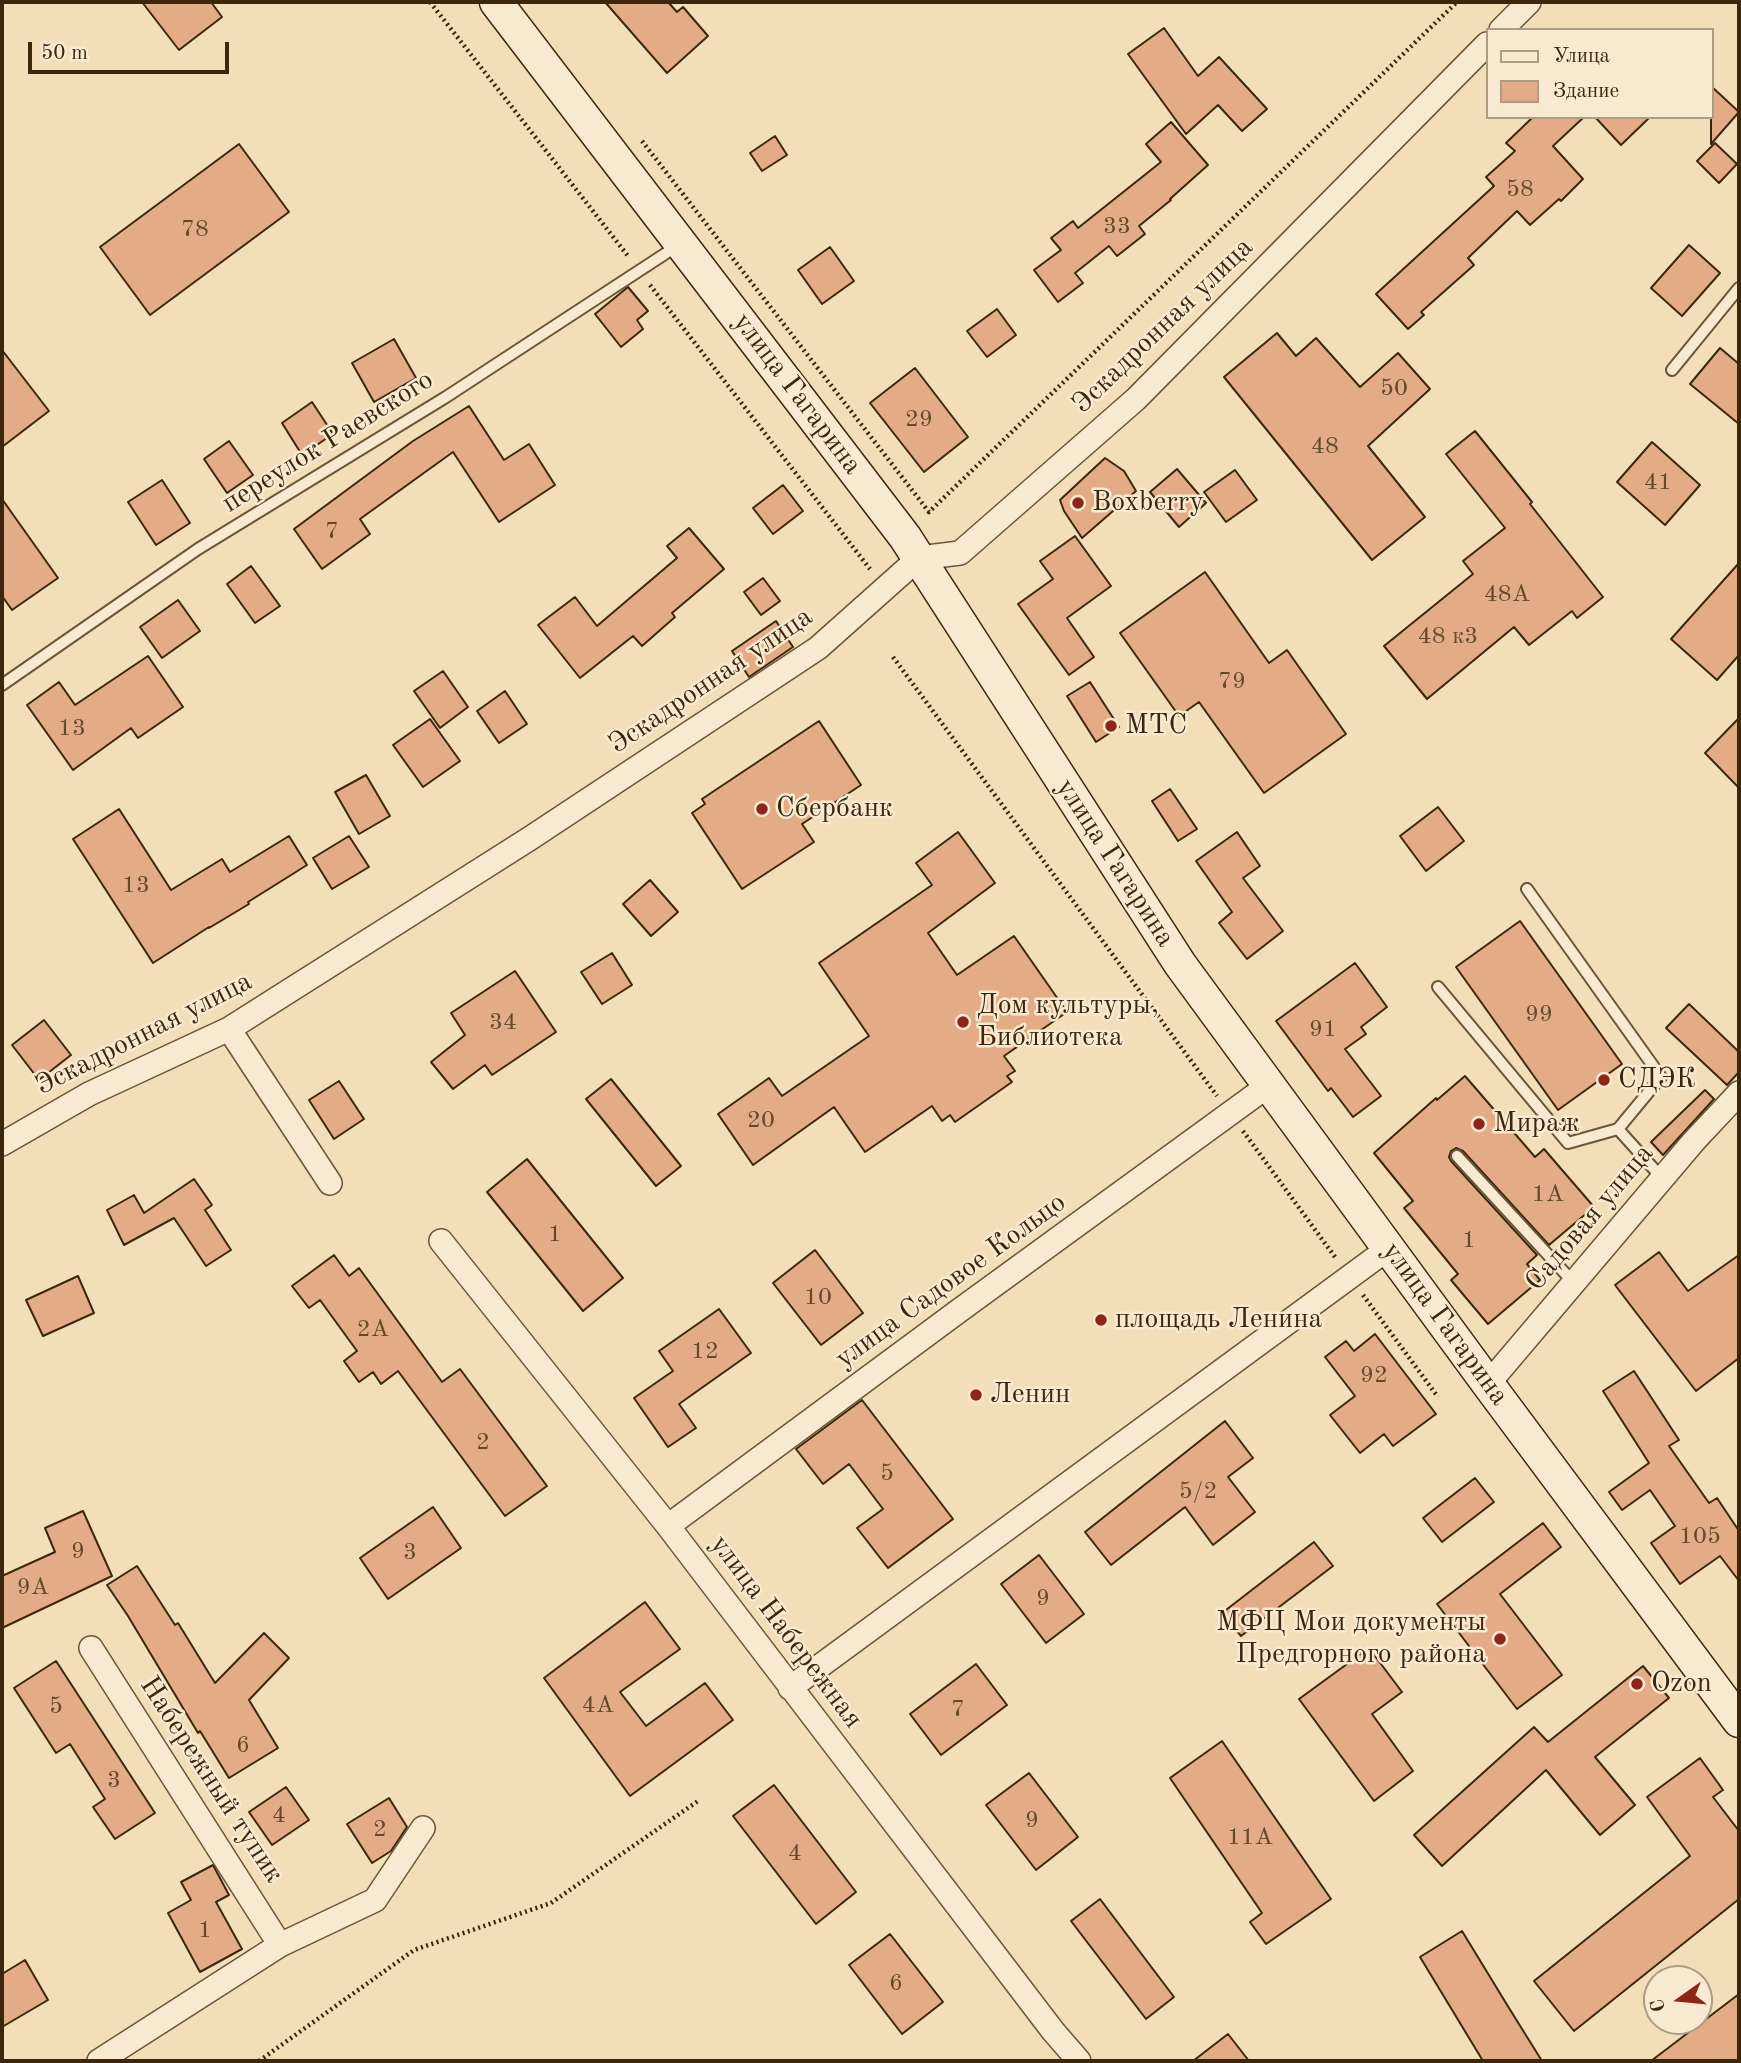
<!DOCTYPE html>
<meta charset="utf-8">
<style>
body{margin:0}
#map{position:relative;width:1741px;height:2063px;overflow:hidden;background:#f2deb8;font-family:"Old Standard TT",serif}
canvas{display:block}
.frame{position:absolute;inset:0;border:4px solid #3b280c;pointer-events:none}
.legend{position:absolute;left:1486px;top:28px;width:228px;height:91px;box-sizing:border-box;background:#f7ead1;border:2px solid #ac9c82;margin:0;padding:9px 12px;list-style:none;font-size:21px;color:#3b280c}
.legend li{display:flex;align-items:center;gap:14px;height:35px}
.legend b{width:35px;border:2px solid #ac9c82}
.north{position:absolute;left:1643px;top:1965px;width:70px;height:70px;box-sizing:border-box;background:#f7ead1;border:2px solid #ac9c82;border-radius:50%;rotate:255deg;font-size:19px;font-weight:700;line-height:28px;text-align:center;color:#3b280c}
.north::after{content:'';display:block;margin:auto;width:24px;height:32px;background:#8f2418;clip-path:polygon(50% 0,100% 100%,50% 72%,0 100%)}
.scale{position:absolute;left:28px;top:42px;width:201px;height:32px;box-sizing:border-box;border:4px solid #3b280c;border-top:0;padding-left:9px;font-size:21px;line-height:24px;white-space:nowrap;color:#3b280c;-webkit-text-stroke:5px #f7ead1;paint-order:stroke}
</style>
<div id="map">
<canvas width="1741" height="2063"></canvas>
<div class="frame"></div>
<ul class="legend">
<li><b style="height:9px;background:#f7ead1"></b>Улица</li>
<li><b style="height:19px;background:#e4ac86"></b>Здание</li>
</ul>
<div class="north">С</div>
<div class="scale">50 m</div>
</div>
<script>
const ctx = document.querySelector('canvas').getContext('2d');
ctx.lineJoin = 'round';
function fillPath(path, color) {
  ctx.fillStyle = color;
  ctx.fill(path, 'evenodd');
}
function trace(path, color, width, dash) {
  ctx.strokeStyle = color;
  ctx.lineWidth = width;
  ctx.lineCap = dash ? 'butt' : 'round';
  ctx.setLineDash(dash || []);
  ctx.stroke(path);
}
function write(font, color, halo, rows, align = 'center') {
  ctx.font = font + ' "Old Standard TT",serif';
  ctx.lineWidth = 5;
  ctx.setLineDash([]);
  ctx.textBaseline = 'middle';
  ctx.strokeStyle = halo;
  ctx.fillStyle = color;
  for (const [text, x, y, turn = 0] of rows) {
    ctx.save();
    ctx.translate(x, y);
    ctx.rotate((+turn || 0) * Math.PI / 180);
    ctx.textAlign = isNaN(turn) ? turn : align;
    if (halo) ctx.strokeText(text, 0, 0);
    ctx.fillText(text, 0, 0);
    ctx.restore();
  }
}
const building = new Path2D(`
 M 142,2 L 211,2 L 222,17 L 179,50 Z
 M 605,2 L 668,2 L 677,12 L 683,7 L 708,36 L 667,73 Z
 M 1164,28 L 1198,76 L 1219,57 L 1267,109 L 1242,131 L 1218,105 L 1186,134 L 1128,54 Z
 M 1711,86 L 1739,112 L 1711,144 Z
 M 1533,117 L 1584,117 L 1553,146 L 1583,179 L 1561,201 L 1559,199 L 1530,225 L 1517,211 L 1468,258 L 1474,265 L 1421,312 L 1424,315 L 1408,329 L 1376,294 L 1494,186 L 1486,177 L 1515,151 L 1506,143 Z
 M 1595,117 L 1650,117 L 1621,145 Z
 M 1171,122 L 1208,165 L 1170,199 L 1171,200 L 1139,226 L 1145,234 L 1117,256 L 1109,246 L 1075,273 L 1083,283 L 1058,302 L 1034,270 L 1061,250 L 1051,238 L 1073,221 L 1078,228 L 1161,162 L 1146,144 Z
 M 775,136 L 787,155 L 762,171 L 750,153 Z
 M 1715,143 L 1737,164 L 1719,183 L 1697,161 Z
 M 239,144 L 289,212 L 150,315 L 100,247 Z
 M 1689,245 L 1720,273 L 1682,316 L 1651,288 Z
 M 830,247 L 854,281 L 822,304 L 798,270 Z
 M 628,287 L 648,311 L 637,320 L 643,329 L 621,347 L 595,314 Z
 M 997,309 L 1016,335 L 987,357 L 967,331 Z
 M 1277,333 L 1296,356 L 1316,338 L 1360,387 L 1398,353 L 1430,389 L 1368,446 L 1425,517 L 1372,560 L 1224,377 Z
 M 394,339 L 416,378 L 374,402 L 352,363 Z
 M 1720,348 L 1739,364 L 1739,424 L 1690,384 Z
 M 2,350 L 49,411 L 2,447 Z
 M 915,368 L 968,437 L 924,472 L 870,403 Z
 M 312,402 L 333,434 L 302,455 L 282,423 Z
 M 469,406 L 504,460 L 529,444 L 555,485 L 499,522 L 453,452 L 360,519 L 370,534 L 322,569 L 294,529 L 413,441 Z
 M 1475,431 L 1532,502 L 1530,504 L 1603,597 L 1577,618 L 1572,611 L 1529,645 L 1514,627 L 1427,699 L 1384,646 L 1473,574 L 1463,561 L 1505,528 L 1446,454 Z
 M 229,441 L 253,475 L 227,493 L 204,459 Z
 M 1652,442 L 1700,485 L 1665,525 L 1617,482 Z
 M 1105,458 L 1124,471 L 1136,491 L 1082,538 L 1064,511 L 1060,500 Z
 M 1177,469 L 1206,503 L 1179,527 L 1150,492 Z
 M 1235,470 L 1257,500 L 1226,522 L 1204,492 Z
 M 162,480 L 190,523 L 156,545 L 128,502 Z
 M 783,485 L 803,511 L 773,534 L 753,508 Z
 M 2,499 L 58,578 L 12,610 L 2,596 Z
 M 689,528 L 724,569 L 672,613 L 675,617 L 642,646 L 633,636 L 580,678 L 538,625 L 575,597 L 597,626 L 677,558 L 667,546 Z
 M 1075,536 L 1111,586 L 1067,618 L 1094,657 L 1069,675 L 1018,604 L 1053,579 L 1040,561 Z
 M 1739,563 L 1739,655 L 1717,680 L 1671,639 Z
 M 251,566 L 280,606 L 255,623 L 227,584 Z
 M 1205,572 L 1269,663 L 1287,650 L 1346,734 L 1264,793 L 1199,702 L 1179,716 L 1120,633 Z
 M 763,578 L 780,601 L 761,615 L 744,592 Z
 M 178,600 L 200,631 L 162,658 L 140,627 Z
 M 776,621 L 793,647 L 749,677 L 732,651 Z
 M 148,656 L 183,707 L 138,738 L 131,728 L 73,770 L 27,705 L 59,682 L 75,705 Z
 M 443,671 L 468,707 L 440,728 L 414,691 Z
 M 1090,682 L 1119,727 L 1096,742 L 1067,696 Z
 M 505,691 L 527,724 L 499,743 L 477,711 Z
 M 1739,718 L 1739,788 L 1705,753 Z
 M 430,719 L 460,761 L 423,787 L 393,745 Z
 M 819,721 L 861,785 L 802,824 L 814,842 L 742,889 L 692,813 L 705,804 L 702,799 Z
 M 366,775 L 390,816 L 359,834 L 335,792 Z
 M 1170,789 L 1197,829 L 1178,841 L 1152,801 Z
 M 1438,807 L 1464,841 L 1426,871 L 1400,836 Z
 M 119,809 L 171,890 L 222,859 L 230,872 L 289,836 L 307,865 L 248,902 L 249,904 L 209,928 L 209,927 L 153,963 L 73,839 Z
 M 958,832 L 995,883 L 928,933 L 957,975 L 1014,936 L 1067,1012 L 1004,1056 L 1015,1071 L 1007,1076 L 1012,1082 L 955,1122 L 950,1115 L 942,1121 L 932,1106 L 865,1152 L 834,1107 L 753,1165 L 718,1114 L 769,1078 L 782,1096 L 869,1036 L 819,963 L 932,885 L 916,863 Z
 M 1237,832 L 1260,866 L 1243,878 L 1283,931 L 1247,959 L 1219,923 L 1232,912 L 1196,861 Z
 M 349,836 L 369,867 L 332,889 L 313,858 Z
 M 650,880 L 678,912 L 651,936 L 623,904 Z
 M 1520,921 L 1622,1064 L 1558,1110 L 1456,967 Z
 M 612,953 L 632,985 L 602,1004 L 581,972 Z
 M 1355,963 L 1387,1007 L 1361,1027 L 1366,1034 L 1345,1049 L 1381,1096 L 1353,1117 L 1331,1088 L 1328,1091 L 1276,1021 Z
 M 515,971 L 556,1032 L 492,1075 L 485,1065 L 453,1089 L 431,1062 L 465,1035 L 451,1013 Z
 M 1689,1004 L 1739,1052 L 1739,1072 L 1727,1085 L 1666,1028 Z
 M 44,1020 L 71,1055 L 39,1080 L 12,1045 Z
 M 1465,1076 L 1535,1157 L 1544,1149 L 1594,1207 L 1549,1245 L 1463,1151 L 1456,1148 L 1451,1151 L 1449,1157 L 1451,1161 L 1537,1255 L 1527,1264 L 1540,1280 L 1488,1324 L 1451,1280 L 1458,1274 L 1404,1208 L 1413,1201 L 1374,1153 L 1436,1098 L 1437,1100 Z
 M 611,1079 L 681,1166 L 656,1186 L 586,1099 Z
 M 339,1081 L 364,1119 L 334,1139 L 309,1100 Z
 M 1705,1090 L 1714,1099 L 1663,1155 L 1651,1142 Z
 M 527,1159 L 623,1278 L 583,1311 L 487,1192 Z
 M 194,1179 L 212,1205 L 205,1210 L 231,1250 L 206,1266 L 174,1218 L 124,1245 L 107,1210 L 134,1195 L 144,1213 Z
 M 815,1250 L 863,1313 L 821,1345 L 773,1283 Z
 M 1659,1252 L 1688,1291 L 1739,1255 L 1739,1358 L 1696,1391 L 1615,1285 Z
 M 334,1255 L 349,1276 L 359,1268 L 442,1382 L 460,1369 L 547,1486 L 505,1516 L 398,1371 L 381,1384 L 373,1372 L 359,1382 L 344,1361 L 357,1351 L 320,1300 L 309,1308 L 292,1286 Z
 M 78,1276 L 94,1313 L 43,1336 L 26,1300 Z
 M 719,1309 L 751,1353 L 679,1404 L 696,1428 L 668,1447 L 634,1398 L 673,1371 L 659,1351 Z
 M 1375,1334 L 1436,1414 L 1393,1446 L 1384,1434 L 1360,1453 L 1330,1415 L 1355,1396 L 1325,1357 L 1346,1341 L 1354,1351 Z
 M 1634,1371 L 1679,1440 L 1669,1446 L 1709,1503 L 1717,1498 L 1739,1531 L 1739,1581 L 1720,1556 L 1680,1584 L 1651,1543 L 1675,1526 L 1650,1490 L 1622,1510 L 1609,1492 L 1649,1463 L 1603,1391 Z
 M 862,1400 L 953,1519 L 888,1568 L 857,1528 L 883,1509 L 849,1464 L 823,1484 L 796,1449 Z
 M 1225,1421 L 1253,1458 L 1228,1477 L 1255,1512 L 1213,1545 L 1185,1507 L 1111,1565 L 1085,1532 Z
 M 1475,1478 L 1494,1502 L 1442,1542 L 1423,1518 Z
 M 433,1507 L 461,1548 L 388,1599 L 360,1558 Z
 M 83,1511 L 112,1576 L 2,1628 L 2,1576 L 55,1552 L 45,1528 Z
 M 1543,1523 L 1561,1547 L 1500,1594 L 1562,1675 L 1517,1709 L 1437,1604 Z
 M 1314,1542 L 1333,1566 L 1241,1636 L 1222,1613 Z
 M 1039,1555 L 1084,1614 L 1046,1643 L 1001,1584 Z
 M 137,1566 L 175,1625 L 178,1623 L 215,1683 L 264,1633 L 289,1658 L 249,1700 L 278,1748 L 229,1778 L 200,1731 L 198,1733 L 128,1616 L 107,1585 Z
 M 645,1602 L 680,1649 L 620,1692 L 646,1726 L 705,1683 L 733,1720 L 630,1796 L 544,1678 Z
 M 1369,1648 L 1402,1692 L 1372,1714 L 1413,1771 L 1374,1801 L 1299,1699 Z
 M 56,1661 L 155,1813 L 115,1839 L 93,1807 L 105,1799 L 70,1744 L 56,1753 L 14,1688 Z
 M 976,1664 L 1007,1705 L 941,1755 L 910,1714 Z
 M 1643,1666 L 1669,1698 L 1595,1757 L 1635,1805 L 1600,1835 L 1546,1770 L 1442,1866 L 1414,1835 L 1534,1727 L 1548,1742 Z
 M 1222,1741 L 1331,1899 L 1266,1944 L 1250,1922 L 1262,1913 L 1170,1778 Z
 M 1700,1758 L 1723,1790 L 1713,1797 L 1739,1831 L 1739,1899 L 1574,2031 L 1534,1981 L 1690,1856 L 1647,1797 Z
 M 1029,1773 L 1078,1837 L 1036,1870 L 986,1805 Z
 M 774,1785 L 856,1892 L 816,1924 L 733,1816 Z
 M 286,1787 L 309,1820 L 272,1845 L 249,1812 Z
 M 389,1798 L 407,1827 L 391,1851 L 372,1863 L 347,1824 Z
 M 213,1865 L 229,1895 L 216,1902 L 242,1949 L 200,1972 L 168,1913 L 191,1900 L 181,1882 Z
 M 1100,1899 L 1174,1997 L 1146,2019 L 1071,1921 Z
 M 1462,1931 L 1509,2008 L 1542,2061 L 1483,2061 L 1420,1957 Z
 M 890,1934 L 943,2002 L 902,2034 L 849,1965 Z
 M 25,1960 L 48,2000 L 2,2027 L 2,1974 Z
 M 1739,1994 L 1739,2061 L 1651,2061 Z
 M 1228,2034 L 1249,2061 L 1193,2061 Z`);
const path = new Path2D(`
 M 430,2 L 628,256
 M 642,141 L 929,512 L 1457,2
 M 650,285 L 870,569
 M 893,657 L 1217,1096
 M 1243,1131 L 1335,1257
 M 1363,1295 L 1438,1397
 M 259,2061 L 414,1950 L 551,1903 L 698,1801`);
const lane = new Path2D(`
 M 1672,370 L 1739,288
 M 2,685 L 198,549 L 446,397 L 677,246
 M 1527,889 L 1661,1077 L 1618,1129 L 1662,1178
 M 1438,987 L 1568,1143 L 1618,1129
 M 1457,1156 L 1574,1283`);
const street = new Path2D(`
 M 1501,30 L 1529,2
 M 229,1029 L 330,1183
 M 2,1144 L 89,1094 L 229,1029 L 529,839 L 818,648 L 919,558 L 960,553 L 1136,399 L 1487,44
 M 441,1241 L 668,1526 L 1053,2031 L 1079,2061
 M 1488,1384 L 1694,1141 L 1739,1093
 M 668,1526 L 960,1310 L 1269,1085
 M 91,1648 L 280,1945
 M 790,1688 L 1389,1248
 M 99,2061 L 280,1945 L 375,1900 L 423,1828`);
const secondary = new Path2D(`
 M 496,2 L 905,537 L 1180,964 L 1488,1384 L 1739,1721`);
const markers = [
 [1078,503,7,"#8f2418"],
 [1111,726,7,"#8f2418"],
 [762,809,7,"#8f2418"],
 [963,1022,7,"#8f2418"],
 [1604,1080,7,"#8f2418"],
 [1479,1124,7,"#8f2418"],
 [1101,1320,7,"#8f2418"],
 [976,1395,7,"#8f2418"],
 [1500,1639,7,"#8f2418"],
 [1637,1684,7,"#8f2418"]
];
const numberNames = [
 ["58",1520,190],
 ["33",1117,227],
 ["78",195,230],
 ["50",1394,389],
 ["29",919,420],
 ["48",1325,447],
 ["41",1658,483],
 ["7",332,532],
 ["48А",1507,595],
 ["48 к3",1448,637],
 ["79",1232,682],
 ["13",72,729],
 ["13",136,886],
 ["99",1539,1015],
 ["34",503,1023],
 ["91",1323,1030],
 ["20",761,1121],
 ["1А",1548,1195],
 ["1",555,1235],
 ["1",1469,1241],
 ["10",818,1298],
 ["2А",373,1330],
 ["12",705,1352],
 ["92",1374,1376],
 ["2",483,1443],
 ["5",887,1474],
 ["5/2",1198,1492],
 ["105",1700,1537],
 ["9",78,1552],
 ["3",410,1553],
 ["9А",33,1588],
 ["9",1043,1599],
 ["4А",598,1706],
 ["5",56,1707],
 ["7",958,1710],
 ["6",243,1746],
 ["3",114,1781],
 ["4",279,1816],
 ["9",1032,1821],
 ["2",380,1830],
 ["11А",1250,1838],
 ["4",795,1854],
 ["1",205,1931],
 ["6",896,1984]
];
const streetNames = [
 ["Эскадронная улица",1163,326,-44],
 ["улица Гагарина",797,394,53],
 ["переулок Раевского",328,442,-32],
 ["Эскадронная улица",711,681,-34],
 ["улица Гагарина",1115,863,57],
 ["Эскадронная улица",144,1034,-27],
 ["Садовая улица",1590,1218,-50],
 ["улица Садовое Кольцо",951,1281,-36],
 ["улица Гагарина",1445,1324,54],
 ["улица Набережная",786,1632,53],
 ["Набережный тупик",211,1780,57]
];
const poiNames = [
 ["Boxberry",1092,503],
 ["МТС",1125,726],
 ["Сбербанк",776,809],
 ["Дом культуры,",977,1006],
 ["Библиотека",977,1038],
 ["СДЭК",1618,1080],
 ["Мираж",1493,1124],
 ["площадь Ленина",1115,1320],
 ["Ленин",990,1395],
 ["МФЦ Мои документы",1486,1623,"right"],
 ["Предгорного района",1486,1655,"right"],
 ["Ozon",1651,1684]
];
fillPath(building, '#e4ac86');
trace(building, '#3b280c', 2);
trace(lane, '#695637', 14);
trace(street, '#695637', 26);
trace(secondary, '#3b280c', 35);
trace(path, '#3b280c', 4.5, [2, 3.5]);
trace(lane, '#f7ead1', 10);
trace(street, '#f7ead1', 23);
trace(secondary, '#f7ead1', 32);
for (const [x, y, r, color] of markers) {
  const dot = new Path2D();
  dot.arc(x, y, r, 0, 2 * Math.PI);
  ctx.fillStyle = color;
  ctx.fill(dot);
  trace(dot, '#f7ead1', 2.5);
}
write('24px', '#65492a', null, numberNames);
write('28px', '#3b280c', '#f7ead1', streetNames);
write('28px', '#3b280c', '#f7ead1', poiNames, 'left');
</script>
